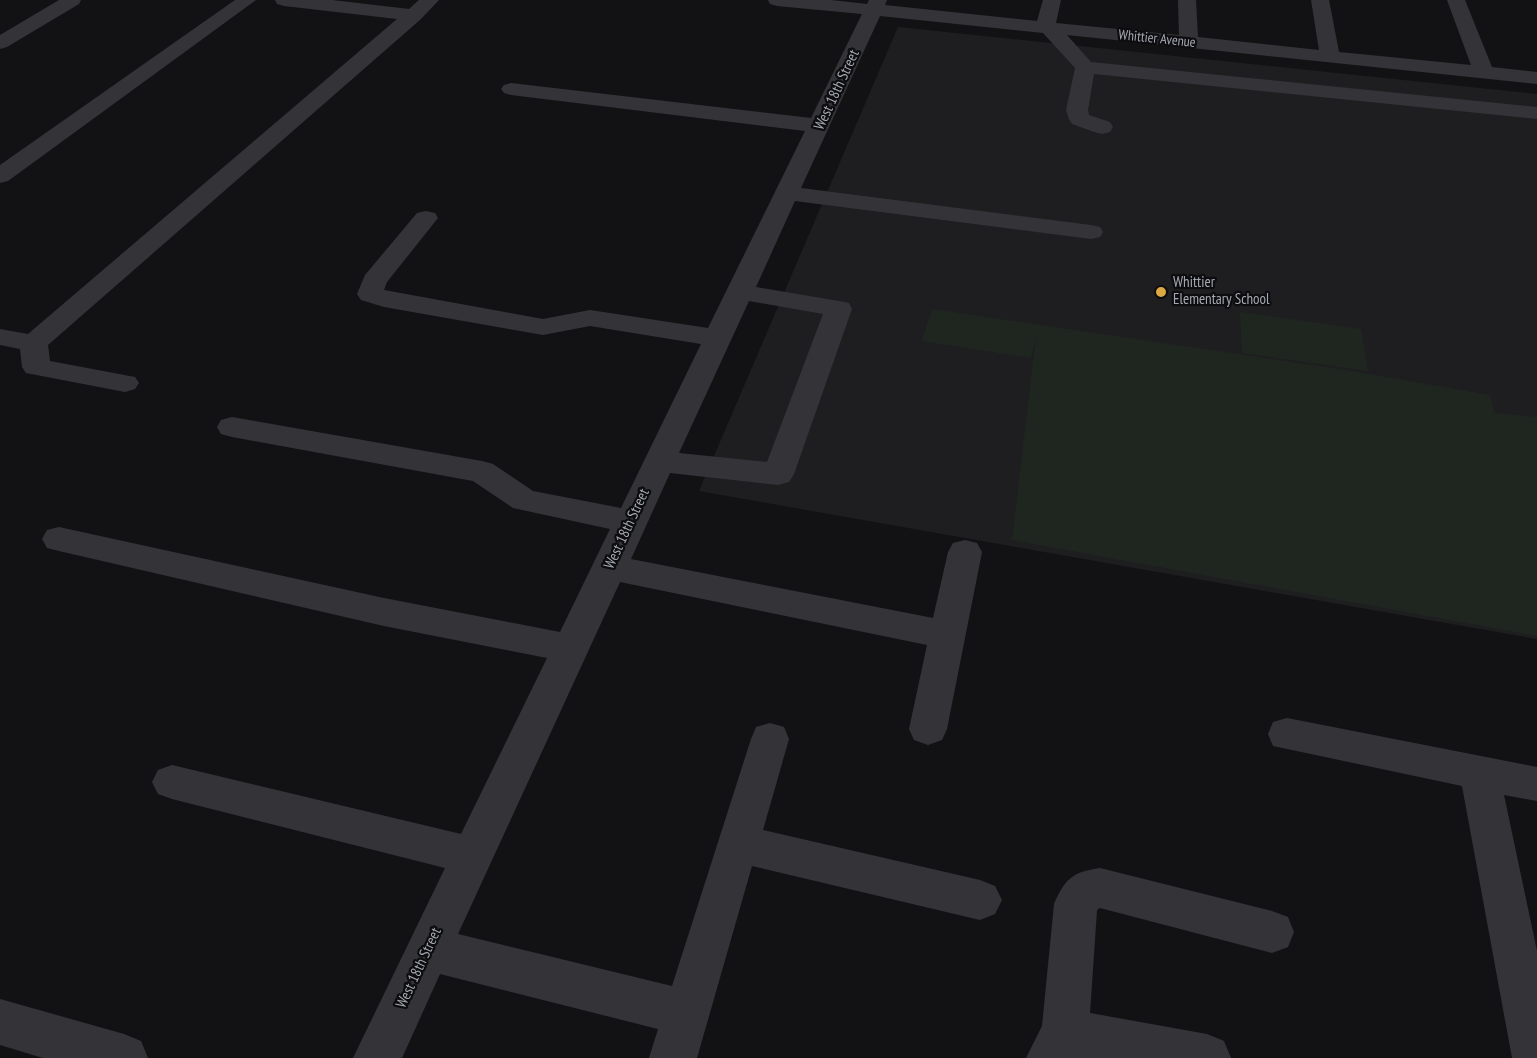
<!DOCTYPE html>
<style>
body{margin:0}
canvas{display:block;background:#121214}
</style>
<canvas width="1537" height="1058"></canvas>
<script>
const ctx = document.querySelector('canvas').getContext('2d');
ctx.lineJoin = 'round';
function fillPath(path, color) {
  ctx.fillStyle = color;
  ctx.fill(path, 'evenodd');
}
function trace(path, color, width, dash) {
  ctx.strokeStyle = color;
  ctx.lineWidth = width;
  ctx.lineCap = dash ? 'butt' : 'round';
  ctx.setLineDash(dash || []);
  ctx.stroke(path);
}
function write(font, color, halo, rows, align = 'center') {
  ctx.font = font + ' "PT Sans Narrow",sans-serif';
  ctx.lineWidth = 4.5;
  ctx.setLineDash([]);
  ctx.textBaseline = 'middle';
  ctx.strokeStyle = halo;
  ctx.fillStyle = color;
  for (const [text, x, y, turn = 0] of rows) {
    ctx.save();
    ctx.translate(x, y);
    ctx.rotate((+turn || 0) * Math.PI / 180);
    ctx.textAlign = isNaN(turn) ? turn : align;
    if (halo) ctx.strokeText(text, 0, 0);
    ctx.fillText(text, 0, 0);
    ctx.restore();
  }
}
const built = new Path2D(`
 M 898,27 L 1537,94 L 1537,639 L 699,491 Z`);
const green = new Path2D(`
 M 932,309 L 1346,370 L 1490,395 L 1494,413 L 1537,417 L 1537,636 L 1012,540 L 1036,336 L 1031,358 L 922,341 Z
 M 1240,312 L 1361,329 L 1368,371 L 1242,353 Z`);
const minor = new Path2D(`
 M 59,0 L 81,0 L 79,4 L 7,47 L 0,49 L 0,35 Z
 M 235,0 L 256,0 L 8,181 L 0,183 L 0,165 Z
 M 275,0 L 332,0 L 409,9 L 419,0 L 439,0 L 421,19 L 48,345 L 50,361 L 135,377 L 139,383 L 135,389 L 125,392 L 26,373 L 22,367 L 20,349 L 0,345 L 0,329 L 28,334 L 397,19 L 284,6 L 277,4 Z
 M 768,0 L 831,0 L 867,4 L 869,0 L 887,0 L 885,5 L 1037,21 L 1043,0 L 1061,0 L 1056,23 L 1179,35 L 1178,0 L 1196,0 L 1198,37 L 1319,50 L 1311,0 L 1329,0 L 1339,52 L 1471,65 L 1447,0 L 1465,0 L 1492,67 L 1537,72 L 1537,84 L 1067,35 L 1091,62 L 1537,107 L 1537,119 L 1094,74 L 1088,110 L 1089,115 L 1110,122 L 1113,127 L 1110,132 L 1102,134 L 1094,132 L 1072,124 L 1069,119 L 1066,110 L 1075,68 L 1043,33 L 880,16 L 801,188 L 1091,225 L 1100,227 L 1103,232 L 1100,237 L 1091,239 L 795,201 L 756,287 L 839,301 L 849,303 L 852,309 L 794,474 L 789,482 L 778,485 L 670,473 L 631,559 L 933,618 L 948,552 L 953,543 L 965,540 L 977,543 L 982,552 L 947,729 L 942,740 L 928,745 L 914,740 L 909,729 L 927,645 L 620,582 L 458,934 L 672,986 L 751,739 L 756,727 L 770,723 L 784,727 L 789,739 L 763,830 L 980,880 L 995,886 L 1002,900 L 995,914 L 980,920 L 752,866 L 697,1058 L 649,1058 L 658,1029 L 440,974 L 402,1058 L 353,1058 L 445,868 L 172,799 L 158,794 L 152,782 L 158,770 L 172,765 L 461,834 L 547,658 L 384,626 L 59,551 L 47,548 L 42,539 L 47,530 L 59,527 L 384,598 L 560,632 L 610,529 L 513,508 L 473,481 L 232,437 L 221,434 L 217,427 L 221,420 L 232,417 L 482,461 L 493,464 L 533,491 L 621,508 L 701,344 L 590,326 L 543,335 L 384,307 L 361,300 L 357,294 L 365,275 L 417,213 L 426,211 L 435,213 L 438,218 L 387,282 L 384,290 L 543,319 L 590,310 L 708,328 L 805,131 L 511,95 L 504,93 L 501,89 L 504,85 L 511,83 L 811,118 L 862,14 L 777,6 L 770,4 ZM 749,301 L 823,314 L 767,462 L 679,453 Z
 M 1287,718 L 1537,767 L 1537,801 L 1504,795 L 1537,951 L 1537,1058 L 1512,1058 L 1462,786 L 1273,746 L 1268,734 L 1273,722 Z
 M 1100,868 L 1272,911 L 1288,917 L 1294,932 L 1288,947 L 1272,953 L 1100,908 L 1097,910 L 1090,1013 L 1207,1034 L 1224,1041 L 1231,1058 L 1026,1058 L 1042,1026 L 1054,904 C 1065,879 1072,872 1100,868 Z
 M 0,999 L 124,1034 L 141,1041 L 148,1058 L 43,1058 L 0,1045 Z`);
const markers = [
 [1161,292,6,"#dda741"]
];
const farStreetnames = [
 ["Whittier Avenue",1157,39,6]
];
const streetNames = [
 ["West 18th Street",837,90,-65],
 ["West 18th Street",627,529,-65],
 ["West 18th Street",419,968,-65]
];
const poiNames = [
 ["Whittier",1173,283],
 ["Elementary School",1173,300]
];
fillPath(built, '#1e1e20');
fillPath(green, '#1f2620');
fillPath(minor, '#343438');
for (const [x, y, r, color] of markers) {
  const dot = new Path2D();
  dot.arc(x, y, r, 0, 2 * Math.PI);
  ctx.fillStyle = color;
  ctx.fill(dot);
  trace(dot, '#0d0d0f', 2);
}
write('14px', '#a5a9b3', '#0d0d0f', farStreetnames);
write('15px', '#a5a9b3', '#0d0d0f', streetNames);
write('15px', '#a5a9b3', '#0d0d0f', poiNames, 'left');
</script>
